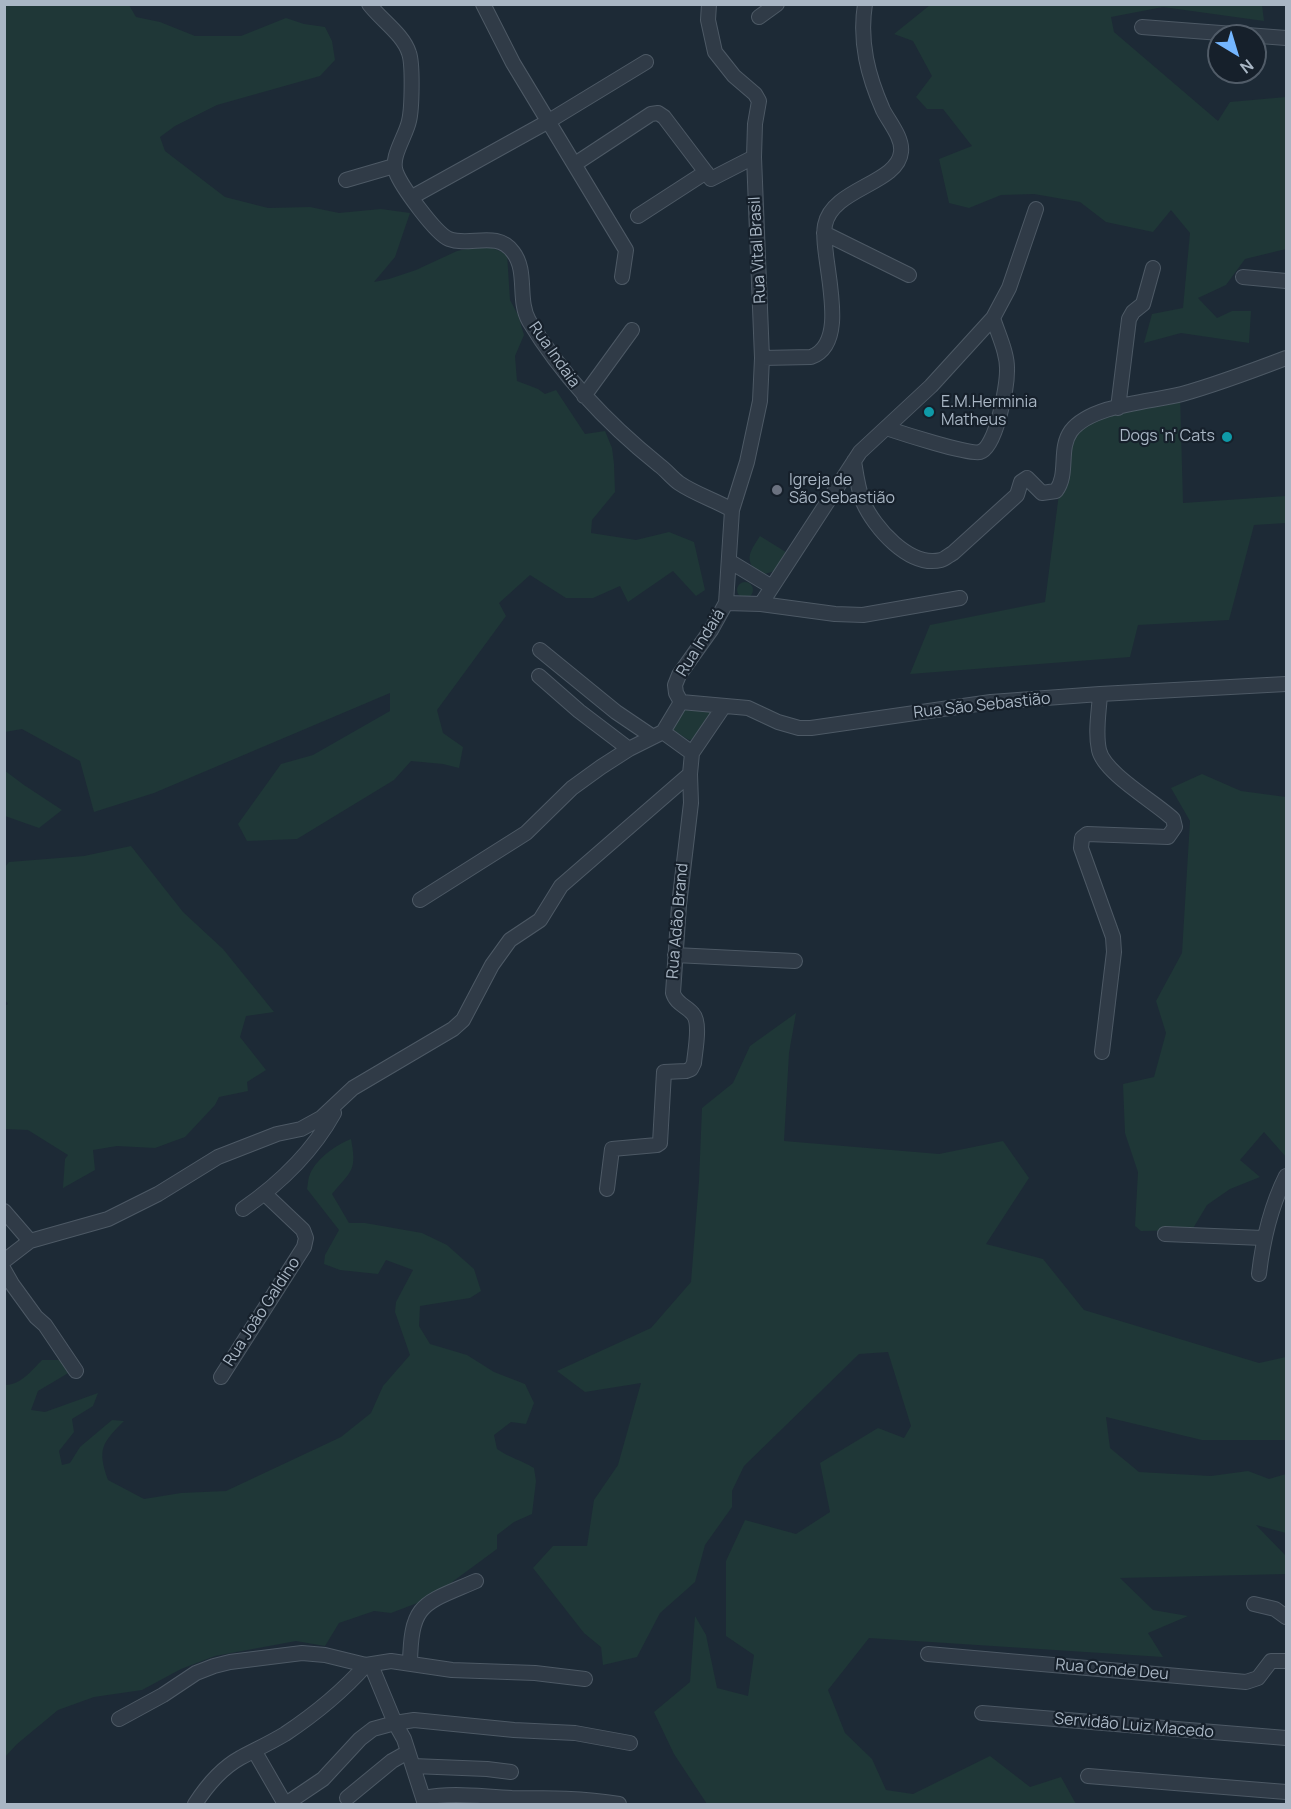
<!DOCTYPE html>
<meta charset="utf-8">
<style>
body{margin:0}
#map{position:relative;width:1291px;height:1809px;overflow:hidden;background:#1d2a36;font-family:Manrope,sans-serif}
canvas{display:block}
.frame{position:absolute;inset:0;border:6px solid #a9b6c4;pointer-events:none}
.north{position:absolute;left:1207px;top:24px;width:60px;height:60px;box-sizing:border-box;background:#16202b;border:2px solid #515c68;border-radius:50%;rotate:142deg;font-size:16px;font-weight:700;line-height:24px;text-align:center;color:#a9b6c4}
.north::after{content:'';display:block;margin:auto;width:21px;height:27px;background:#74b6ff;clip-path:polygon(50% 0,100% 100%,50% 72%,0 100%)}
</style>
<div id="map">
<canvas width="1291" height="1809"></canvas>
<div class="frame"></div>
<div class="north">N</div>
</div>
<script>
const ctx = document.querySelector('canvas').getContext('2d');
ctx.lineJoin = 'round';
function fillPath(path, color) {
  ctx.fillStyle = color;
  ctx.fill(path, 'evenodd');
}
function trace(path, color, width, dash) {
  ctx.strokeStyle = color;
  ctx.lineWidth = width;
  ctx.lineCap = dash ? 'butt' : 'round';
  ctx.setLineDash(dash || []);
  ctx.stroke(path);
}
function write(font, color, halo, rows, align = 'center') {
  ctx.font = font + ' Manrope,sans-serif';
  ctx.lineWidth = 4.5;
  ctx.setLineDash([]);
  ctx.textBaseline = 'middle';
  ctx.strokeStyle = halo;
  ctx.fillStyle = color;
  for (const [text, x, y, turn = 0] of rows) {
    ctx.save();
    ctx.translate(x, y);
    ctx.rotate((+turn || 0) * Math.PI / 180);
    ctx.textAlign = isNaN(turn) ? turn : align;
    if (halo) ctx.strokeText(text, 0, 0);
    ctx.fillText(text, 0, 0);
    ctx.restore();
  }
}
const green = new Path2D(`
 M 5,5 L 129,5 L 136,17 L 160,22 L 195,36 L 241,36 L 286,18 L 304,24 L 325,27 L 332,41 L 335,60 L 320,76 L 217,105 L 175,126 L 160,137 L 165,151 L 225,197 L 268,208 L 310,207 L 339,213 L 381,209 L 410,213 L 395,257 L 374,282 L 389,279 L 416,270 L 457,251 L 485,245 L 507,254 L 510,300 L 518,315 L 524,335 L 515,356 L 517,381 L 538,389 L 545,394 L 556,390 L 585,434 L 605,431 L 612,448 L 614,464 L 615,492 L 592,520 L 591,533 L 636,540 L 669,532 L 694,542 L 705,590 L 696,596 L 673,571 L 628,602 L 620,586 L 593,598 L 566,598 L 530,575 L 499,603 L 506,616 L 437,710 L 443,733 L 463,747 L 459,768 L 443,764 L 411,761 L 394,780 L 297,839 L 247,841 L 238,824 L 281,764 L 313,755 L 390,711 L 390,693 L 154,793 L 94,812 L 80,761 L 22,729 L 5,732 Z
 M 930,5 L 1262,5 L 1264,21 L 1163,7 L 1111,17 L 1114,32 L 1218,121 L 1230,102 L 1286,97 L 1286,249 L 1245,259 L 1226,285 L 1198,298 L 1217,318 L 1232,311 L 1251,311 L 1249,343 L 1181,333 L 1144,343 L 1152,314 L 1183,308 L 1190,233 L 1171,210 L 1153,232 L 1106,222 L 1080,202 L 1034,194 L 1001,195 L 969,208 L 949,203 L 939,159 L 972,146 L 943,109 L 927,109 L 916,97 L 932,76 L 913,41 L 894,34 Z
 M 1180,394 L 1183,503 L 1286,496 L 1286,523 L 1254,525 L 1229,620 L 1138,625 L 1130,657 L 910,674 L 930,625 L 1045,602 L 1064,455 L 1079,423 Z
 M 760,536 L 789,554 L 775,571 L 761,575 C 743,561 749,553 760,536 Z
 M737 590a8 8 0 1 1 16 0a8 8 0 1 1-16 0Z
 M 685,709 L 709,711 L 712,714 L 695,739 L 689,740 L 671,729 Z
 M 4,770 L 24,785 L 62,810 L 39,828 L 5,816 Z
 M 1202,774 L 1241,791 L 1286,797 L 1286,1157 L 1264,1132 L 1240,1160 L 1260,1177 L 1230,1189 L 1207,1205 L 1192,1230 L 1141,1231 L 1135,1226 L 1138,1172 L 1125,1133 L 1123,1084 L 1154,1077 L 1166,1033 L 1156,1001 L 1182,953 L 1190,821 L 1171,788 Z
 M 131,846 L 183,912 L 223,949 L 274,1012 L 246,1016 L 240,1037 L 266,1070 L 247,1082 L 248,1091 L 219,1097 L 215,1105 L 185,1137 L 155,1148 L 117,1146 L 93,1150 L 95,1170 L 63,1188 L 65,1159 L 68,1155 L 28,1130 L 5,1129 L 4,1006 L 8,1004 L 4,999 L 5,867 L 9,862 L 84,856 Z
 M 796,1013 L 789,1053 L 784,1141 L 939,1154 L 1003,1141 L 1029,1178 L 986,1244 L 1043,1259 L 1084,1310 L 1259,1363 L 1286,1357 L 1286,1440 L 1202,1440 L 1106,1417 L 1110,1448 L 1139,1472 L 1211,1476 L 1248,1471 L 1269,1479 L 1286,1474 L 1286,1533 L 1256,1525 L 1286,1556 L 1286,1574 L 1120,1578 L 1153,1610 L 1188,1616 L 1148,1633 L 1163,1657 L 869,1638 L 828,1690 L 845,1733 L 872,1759 L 886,1790 L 913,1794 L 990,1756 L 1030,1787 L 1061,1777 L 1076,1804 L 707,1804 L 674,1754 L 654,1712 L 690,1682 L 695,1616 L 706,1635 L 717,1688 L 748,1696 L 754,1655 L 726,1636 L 726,1561 L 745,1520 L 796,1534 L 830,1512 L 820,1463 L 878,1428 L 904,1438 L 911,1426 L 888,1352 L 859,1354 L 744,1466 L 732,1491 L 732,1507 L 705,1545 L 695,1582 L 660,1613 L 637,1657 L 603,1665 L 601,1647 L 584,1633 L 533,1568 L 553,1546 L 587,1546 L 594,1500 L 618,1465 L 641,1383 L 585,1392 L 557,1371 L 651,1328 L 691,1282 L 699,1181 L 702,1108 L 733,1083 L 750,1046 Z
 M 351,1139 C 357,1171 352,1170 332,1194 L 349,1223 L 365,1223 L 422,1233 L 447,1245 L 474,1269 L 481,1291 L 470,1298 L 420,1306 L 419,1326 L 430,1344 L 467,1355 L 494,1372 L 525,1384 L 534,1403 L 526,1424 L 511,1422 L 494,1435 L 497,1449 C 510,1458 521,1460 534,1468 L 536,1481 L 532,1514 L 514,1522 L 497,1535 L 497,1549 L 444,1588 L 420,1602 L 391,1613 L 374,1611 L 339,1623 L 325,1646 L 296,1641 L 215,1656 L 181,1669 L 142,1690 L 94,1697 L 58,1710 L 17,1744 L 5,1757 L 4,1385 C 20,1386 32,1370 42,1360 L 60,1360 L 70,1372 L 38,1391 L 31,1410 L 45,1412 L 98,1393 L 93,1406 L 72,1419 L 74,1432 L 59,1451 L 62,1465 L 70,1463 L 80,1447 L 112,1420 L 124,1421 C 102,1443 97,1449 108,1480 L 144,1499 L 181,1493 L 226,1491 L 341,1437 L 371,1413 L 383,1386 L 410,1355 L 395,1312 L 396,1302 L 413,1270 L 386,1260 L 378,1274 L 340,1270 L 324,1264 L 325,1255 L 339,1230 L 307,1189 C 308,1184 308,1178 310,1174 C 317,1158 336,1145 351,1139 Z`);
const minor = new Path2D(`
 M 369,4 C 381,20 403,34 409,53 C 413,64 412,109 409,121 C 406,136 390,157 396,172 C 401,186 436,234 449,239 C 470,247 497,230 513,252 C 528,271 517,300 529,321 C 563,377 608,424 659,465 C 666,470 672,478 679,483 C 695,494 715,500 732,510
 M 483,4 L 513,63 L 626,250 L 622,277
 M 759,17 L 777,4
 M 1142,27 L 1286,38
 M 575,164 L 651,114 L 658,113 L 664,117 L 711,179 L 754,157
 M 346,180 L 394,166
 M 412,197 L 549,121 L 646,62
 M 638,216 L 706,172
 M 824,233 L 909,275
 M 1243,277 L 1286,281
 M 762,358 L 811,357 C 853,342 819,256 825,225 C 832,188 898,184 901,152 C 903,138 889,122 883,110 C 868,76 859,42 865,4
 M 584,396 L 632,330
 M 1118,408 L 1129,319 L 1133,312 L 1143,304 L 1153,268
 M 886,428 C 901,433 969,455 980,452 C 996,448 1007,387 1007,371 C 1008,354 998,334 993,318
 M 854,461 C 856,474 858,489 863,502 C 874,527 909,568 941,560 C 945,559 949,555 953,553 L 1017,495 L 1021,482 L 1027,478 L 1042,493 L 1056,491 C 1069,474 1058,449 1071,431 C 1092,404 1152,402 1182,394 C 1218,384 1252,371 1286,358
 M 729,561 L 772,587
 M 726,603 L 761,604 L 835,614 L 863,615 L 960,598
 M 761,604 L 860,452 L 931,386 L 993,318 L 1009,288 L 1036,209
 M 540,650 L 616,712 L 653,737
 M 539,676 L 579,711 L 629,749
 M 1100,694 C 1099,712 1095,732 1099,750 C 1104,773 1155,802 1173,819 L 1175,827 L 1168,837 L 1087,834 L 1082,838 L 1081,848 L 1113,937 L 1114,952 L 1102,1052
 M 681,702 L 676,693 L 675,685 L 679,675 L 711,630 L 726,603 L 732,510 L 747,462 L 760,401 L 762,358 L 754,157 L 755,124 L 759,101 L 755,94 L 734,76 L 715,52 L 708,20 L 709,4
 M 681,702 L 748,708 L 778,722 L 799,728 L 811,728 L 991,702 L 1100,694 L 1286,684
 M 663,732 L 681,702
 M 663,732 L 692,753
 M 420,900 L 526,833 L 572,788 L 601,767 L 629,749 L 663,732
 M 675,955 L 795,961
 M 607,1189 L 612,1149 L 657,1145 L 660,1143 L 664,1072 L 686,1071 L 691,1069 L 694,1063 C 695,1051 701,1023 693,1014 C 687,1006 676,1004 673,993 L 679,905 L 691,803 L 690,774 L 692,753 L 724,706
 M 243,1209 C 279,1184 313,1151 334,1113
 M 4,1211 L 30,1241
 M 1165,1234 L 1263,1238
 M 4,1261 L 30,1241 L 108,1219 L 158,1194 L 218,1157 L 277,1134 L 301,1129 L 321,1118 L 353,1088 L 453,1029 L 463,1020 L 492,965 L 510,940 L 540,920 L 561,886 L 690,774
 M 4,1270 L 12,1284 L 36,1317 L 45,1325 L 76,1371
 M 1259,1274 C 1263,1239 1270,1208 1286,1176
 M 221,1377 L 304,1247 L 306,1238 L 303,1230 L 265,1194
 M 1254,1604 L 1275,1609 L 1286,1617
 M 928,1654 L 1246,1682 L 1258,1678 L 1271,1661 L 1286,1661
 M 410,1664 C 411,1602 423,1604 476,1581
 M 371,1665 L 395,1723 L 404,1739 L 425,1804
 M 982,1713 L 1286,1738
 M 119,1719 L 163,1695 L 196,1673 L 214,1666 L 230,1662 L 302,1653 L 325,1655 L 366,1665
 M 255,1752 L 285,1804
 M 413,1766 L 487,1769 L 511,1772
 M 1088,1776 L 1286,1792
 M 347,1798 L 392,1761 L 408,1752
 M 424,1798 C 454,1792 482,1797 512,1798 C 549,1798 583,1798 619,1804
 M 195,1804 C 206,1787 222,1768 240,1758 C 255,1750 270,1743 285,1734 C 315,1714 342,1692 366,1665 L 391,1661 L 452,1670 L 535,1673 L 585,1679
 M 286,1804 L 323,1779 L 360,1739 L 373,1729 L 395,1723 L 414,1720 L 514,1730 L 575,1733 L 630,1743`);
const markers = [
 [929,412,6,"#0f9aa8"],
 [1227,437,6,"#0f9aa8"],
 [777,490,6,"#6b7280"]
];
const streetNames = [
 ["Rua Vital Brasil",758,250,-93],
 ["Rua Indaia",554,355,55],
 ["Rua Indaiá",701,643,-58],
 ["Rua São Sebastião",982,706,-6],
 ["Rua Adão Brand",678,921,-85],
 ["Rua João Galdino",262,1312,-57],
 ["Rua Conde Deu",1112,1670,5],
 ["Servidão Luiz Macedo",1134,1726,5]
];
const poiNames = [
 ["E.M.Herminia",941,403],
 ["Matheus",941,421],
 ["Dogs 'n' Cats",1215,437,"right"],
 ["Igreja de",789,481],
 ["São Sebastião",789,499]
];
fillPath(green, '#1f3737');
trace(minor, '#4d5965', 16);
trace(minor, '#303b47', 14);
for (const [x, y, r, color] of markers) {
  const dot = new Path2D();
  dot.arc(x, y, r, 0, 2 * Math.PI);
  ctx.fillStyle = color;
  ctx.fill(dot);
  trace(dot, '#16202b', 2);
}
write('16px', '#a9b6c4', '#16202b', streetNames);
write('16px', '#a9b6c4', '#16202b', poiNames, 'left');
</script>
